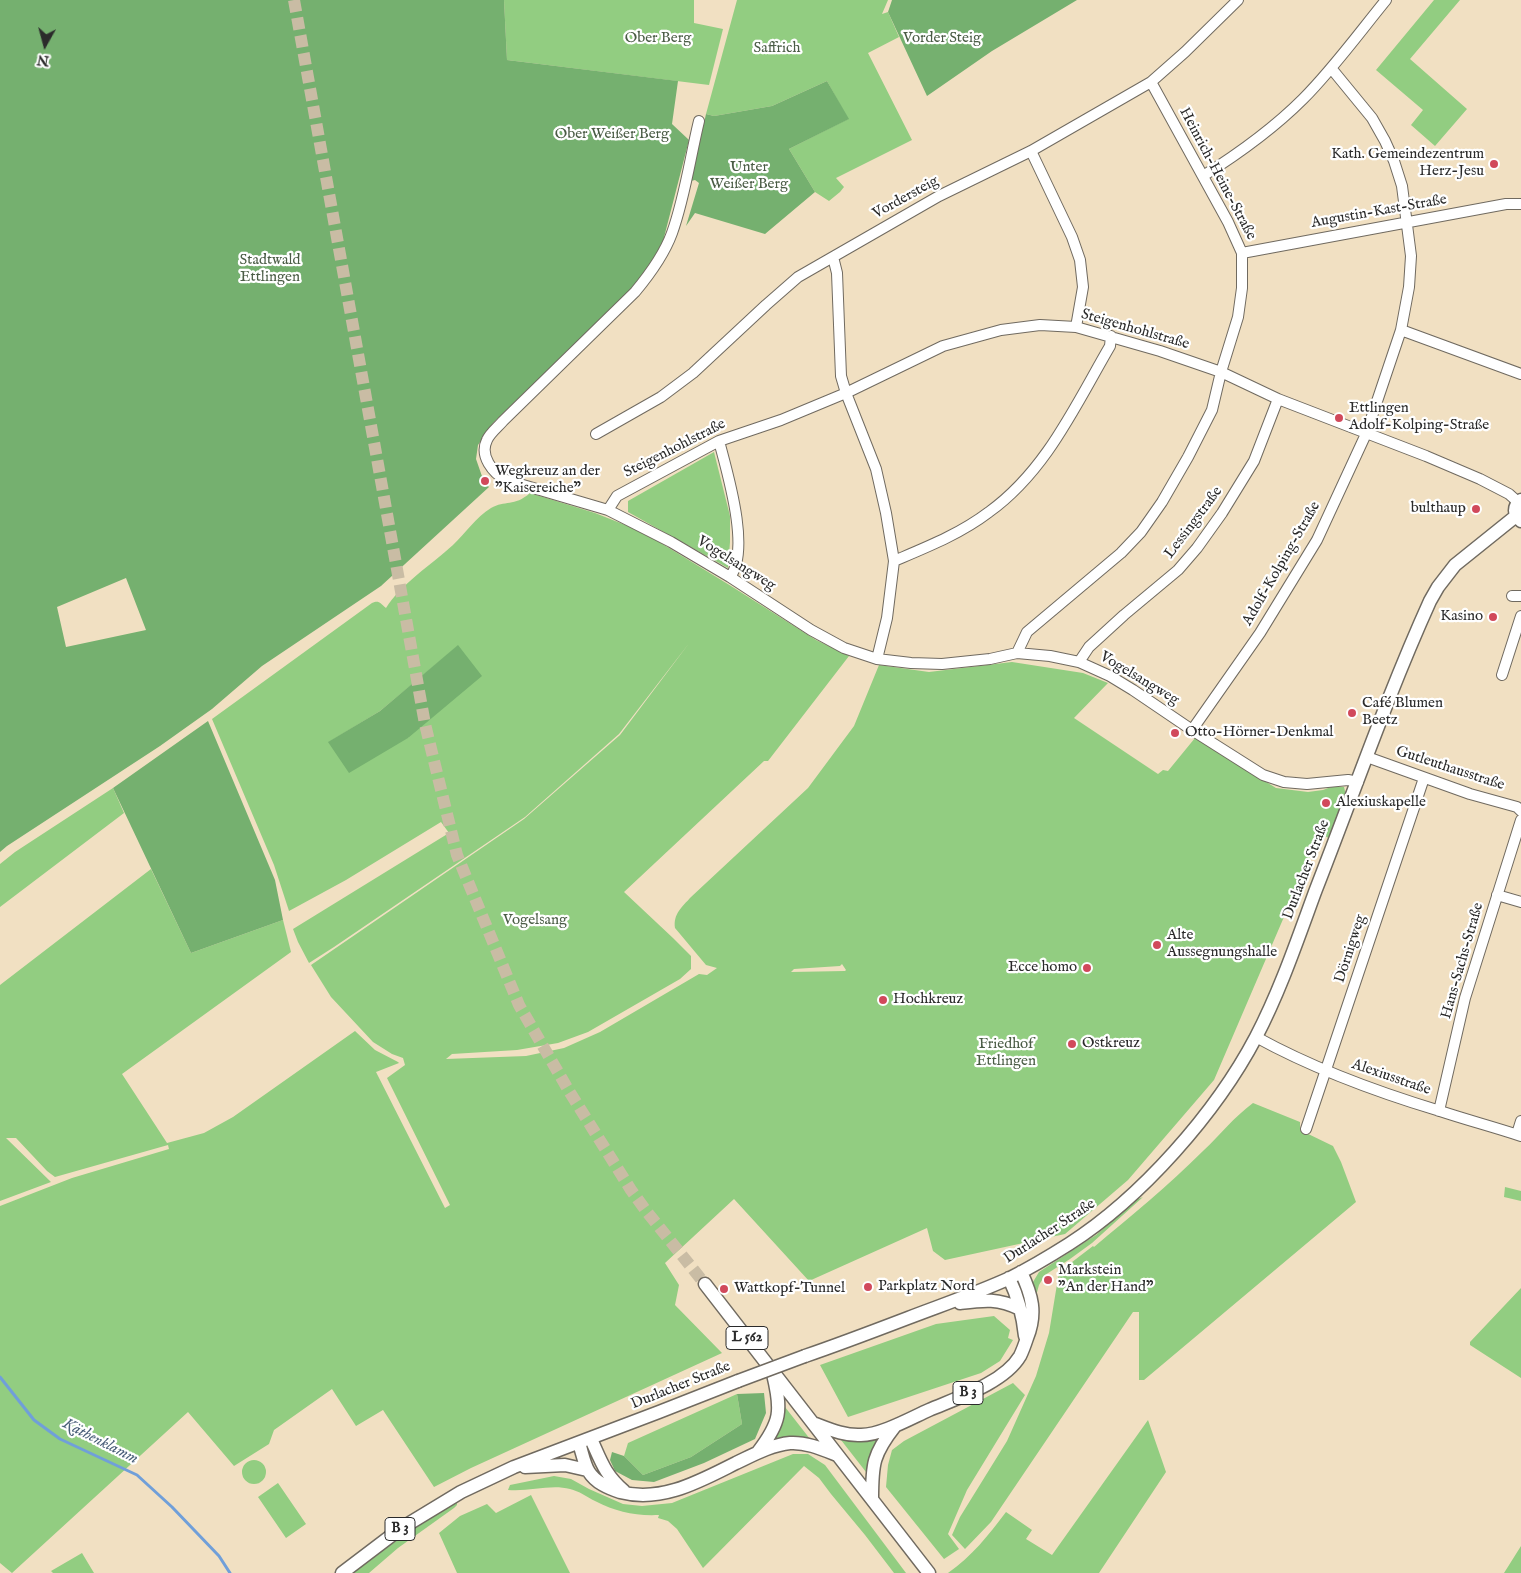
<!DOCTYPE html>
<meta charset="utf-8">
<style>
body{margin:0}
#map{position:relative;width:1521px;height:1573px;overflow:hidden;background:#f1e0c2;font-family:"IM FELL English",serif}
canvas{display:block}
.north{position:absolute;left:20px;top:20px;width:50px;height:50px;-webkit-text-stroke:4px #fff;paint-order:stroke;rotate:187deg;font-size:14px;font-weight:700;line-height:20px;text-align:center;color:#2b2b2b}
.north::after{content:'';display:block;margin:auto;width:18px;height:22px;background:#2b2b2b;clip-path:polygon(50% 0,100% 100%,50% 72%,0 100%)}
</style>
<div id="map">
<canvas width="1521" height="1573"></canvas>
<div class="north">N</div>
</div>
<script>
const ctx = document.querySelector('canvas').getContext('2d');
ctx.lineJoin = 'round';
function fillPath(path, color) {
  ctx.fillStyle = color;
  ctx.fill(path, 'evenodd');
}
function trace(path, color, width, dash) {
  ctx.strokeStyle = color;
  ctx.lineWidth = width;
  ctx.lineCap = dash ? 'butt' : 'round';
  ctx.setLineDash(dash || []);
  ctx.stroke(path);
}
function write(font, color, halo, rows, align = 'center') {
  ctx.font = font + ' "IM FELL English",serif';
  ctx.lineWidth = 4.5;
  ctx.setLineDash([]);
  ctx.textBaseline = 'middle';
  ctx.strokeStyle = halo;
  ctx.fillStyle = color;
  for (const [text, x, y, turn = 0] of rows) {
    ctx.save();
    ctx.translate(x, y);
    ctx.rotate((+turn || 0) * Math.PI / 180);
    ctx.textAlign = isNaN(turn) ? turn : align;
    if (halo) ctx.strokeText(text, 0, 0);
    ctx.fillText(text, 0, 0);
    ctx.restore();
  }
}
const green = new Path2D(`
 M 504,0 L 694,0 L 694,23 L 723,29 L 709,85 L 507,60 Z
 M 737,0 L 888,0 L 882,14 L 888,12 L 899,37 L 868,53 L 912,140 L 836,178 L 844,187 L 840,192 L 829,201 L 815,192 L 789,149 L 848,119 L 827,81 L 772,106 L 714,116 L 706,114 Z
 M 1434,0 L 1460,0 L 1410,59 L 1467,109 L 1435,146 L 1411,125 L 1423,110 L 1376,70 Z
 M 714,452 L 730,516 L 730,542 L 728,568 L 628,512 L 628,501 Z
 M 530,493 L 595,513 L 643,532 L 731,586 L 816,640 L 849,656 L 768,761 L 764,761 L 624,892 L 673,938 L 691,956 L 691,969 L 680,979 L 588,1032 L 558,1043 L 517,1050 L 452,1054 L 446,1059 L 526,1056 L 564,1048 L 600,1032 L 699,974 L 707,975 L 717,968 L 706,965 L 675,928 C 673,914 682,907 691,897 L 808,788 L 854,726 L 879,665 L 929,672 L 1012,662 L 1083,673 L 1108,683 L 1074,718 L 1158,774 L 1163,770 L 1168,771 L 1195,738 L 1276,788 L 1308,792 L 1323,790 L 1331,787 L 1344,787 L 1346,795 L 1330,839 L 1320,833 L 1214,1080 L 1128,1180 L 1065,1234 L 945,1260 L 933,1251 L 927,1228 L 809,1281 L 734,1199 L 665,1263 L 679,1285 L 675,1305 L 722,1353 L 471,1468 L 434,1487 L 383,1410 L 356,1426 L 332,1389 L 274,1430 L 269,1444 L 234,1466 L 188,1412 L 12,1573 L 0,1563 L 0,1206 L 72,1178 L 169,1149 L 168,1145 L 55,1177 L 47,1171 L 16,1138 L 6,1138 L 51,1182 L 0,1201 L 0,985 L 151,869 L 191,953 L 283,920 L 291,952 L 122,1074 L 167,1143 L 204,1133 L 233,1117 L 355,1031 L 375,1050 L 398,1062 L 399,1063 L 376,1072 L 445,1208 L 450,1205 L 387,1078 L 405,1065 L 403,1058 L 392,1054 L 373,1042 L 331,997 L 311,965 L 524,819 L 620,735 L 690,642 L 619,734 L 525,817 L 334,947 L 309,963 L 298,942 L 293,929 L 449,833 L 441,822 L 346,880 L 289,911 L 274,865 L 212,719 L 372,603 C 379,600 380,603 386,608 C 400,585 432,564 453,545 C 465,534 476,517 491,508 C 505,500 514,507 530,493 ZM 458,646 L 408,738 L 329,742 L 380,711 ZM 842,964 L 846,970 L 845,971 L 791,972 L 794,969 L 840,966 Z
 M 113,788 L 124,813 L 0,907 L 0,864 L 15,852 Z
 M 1253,1103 L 1300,1122 L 1300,1130 L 1333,1146 L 1341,1162 L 1356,1202 L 1144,1380 L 1139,1380 L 1139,1312 L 1133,1312 L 991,1522 L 965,1549 L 952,1535 L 960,1517 L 1007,1441 L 1036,1376 L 1049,1333 L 1059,1272 L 1093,1246 L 1094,1247 C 1131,1216 1169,1185 1203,1151 C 1220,1135 1234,1117 1253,1103 Z
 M 1505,1187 L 1521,1191 L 1521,1201 L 1504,1197 Z
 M 1143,1197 L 1092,1243 L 1070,1259 L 1045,1275 L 1039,1285 L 1036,1296 L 1033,1282 L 1039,1272 L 1096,1235 L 1136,1200 Z
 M 1521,1288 L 1521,1378 L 1470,1345 L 1470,1342 Z
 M 994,1316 L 1010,1330 L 1008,1338 L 1013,1340 L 1000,1361 L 981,1373 L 848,1417 L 820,1365 L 936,1324 Z
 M 1013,1383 L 1025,1395 L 967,1490 L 948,1534 L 959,1549 L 944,1559 L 886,1487 L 888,1465 L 892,1450 L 904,1441 Z
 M 737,1394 L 742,1424 L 691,1457 L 643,1475 L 624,1456 L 628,1443 Z
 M 784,1407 L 785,1407 L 810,1439 L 772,1442 L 782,1424 Z
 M 1148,1420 L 1166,1472 L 1099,1573 L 948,1573 C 972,1556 988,1536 1006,1512 L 1032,1530 L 1026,1539 L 1052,1555 Z
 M 881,1435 L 871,1451 L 868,1471 L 866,1472 L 841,1440 Z
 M 793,1454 L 808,1454 L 825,1465 L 906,1573 L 894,1573 L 865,1535 L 831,1494 L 819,1478 L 804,1466 L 703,1568 L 677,1529 L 668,1521 L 658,1518 L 659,1515 C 634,1516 617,1512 595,1501 C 587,1497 579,1491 570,1489 C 550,1484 529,1492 508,1490 L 510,1485 L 554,1476 L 571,1479 L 589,1489 L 623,1504 L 642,1506 L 672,1503 Z
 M242 1472a12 12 0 1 1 24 0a12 12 0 1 1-24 0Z
 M 278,1483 L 306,1524 L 286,1538 L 258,1497 Z
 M 531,1495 L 570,1573 L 457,1573 L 439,1533 L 460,1516 L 487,1504 L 496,1513 Z
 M 457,1503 L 457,1505 L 454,1508 L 398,1548 L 369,1573 L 353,1573 L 423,1521 L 452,1504 Z
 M 1521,1546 L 1521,1573 L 1504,1573 Z
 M 82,1553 L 94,1573 L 53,1573 L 51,1571 Z`);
const forest = new Path2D(`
 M 0,0 L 504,0 L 507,60 L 678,81 L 672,124 L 689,140 L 660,253 L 639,282 L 493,423 L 478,445 L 476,459 L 484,482 L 489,487 L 381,586 L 262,666 L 212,709 L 160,746 L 7,846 L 0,852 ZM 126,578 L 146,630 L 66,647 L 57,607 Z
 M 892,0 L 1077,0 L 992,51 L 927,96 L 888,12 Z
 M 827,81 L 849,119 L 789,149 L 815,192 L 765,234 L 695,213 L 686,226 L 699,183 L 695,180 L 691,181 L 706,114 L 714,116 L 772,106 Z
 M 458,645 L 482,676 L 408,738 L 349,773 L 328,742 L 380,711 Z
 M 208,721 L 275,880 L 283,920 L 191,953 L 113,788 Z
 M 764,1393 L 766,1413 L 755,1439 L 704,1463 L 654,1482 L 632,1480 L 615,1471 L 610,1460 L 612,1452 L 624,1456 L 643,1475 L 691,1457 L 742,1424 L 737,1394 Z`);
const stream = new Path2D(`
 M 0,1377 L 34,1420 L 60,1439 L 137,1475 L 172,1507 L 219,1556 L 230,1573`);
const majorTunnel = new Path2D(`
 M 294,0 L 425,724 L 457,855 L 519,1005 L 569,1091 L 631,1190 L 647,1212 L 705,1284`);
const minor = new Path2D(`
 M 699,121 C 690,158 685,197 672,233 C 664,255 650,274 635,292 L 503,421 C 498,427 490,433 487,440 C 479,456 493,473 506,480 L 608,510 L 671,542 L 730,577 L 811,630 L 844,648 L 877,659 L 911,663 L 942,664 L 990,659 L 1017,653 L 1050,656 L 1079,662 L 1110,676 L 1133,690 L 1192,730 L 1263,775 L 1284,782 L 1307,784 L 1348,780 L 1358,782
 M 1031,151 L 1072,237 L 1080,260 L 1083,287 L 1076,327
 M 1203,176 C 1238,154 1273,129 1303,99 C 1333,69 1359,33 1386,0
 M 1242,253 L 1506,204 L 1521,204
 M 833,257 L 837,273 L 841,376 L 846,393 L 876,469 L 886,513 L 894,561 L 887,618 L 877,659
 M 1401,330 L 1521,374
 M 596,434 L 661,397 L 693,373 L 766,305 L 798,277 L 939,196 L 1031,151 L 1151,82 L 1185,52 L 1238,0
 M 719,441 C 727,472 751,550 730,577
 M 608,510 L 617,496 L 719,441 L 781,420 L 846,393 L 943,346 L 1001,330 L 1040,325 L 1076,327 L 1160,351 L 1221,372 L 1278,399 L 1426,456 L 1480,479 L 1509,494 L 1518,502
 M 894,561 C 927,547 960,534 989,512 C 1046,471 1075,406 1110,346 L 1111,336
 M 1512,596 L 1521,596
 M 1017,653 L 1027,632 L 1121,553 L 1141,532 L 1162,502 L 1188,457 L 1212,410 L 1221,372 L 1238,317 L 1242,288 L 1242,253 L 1228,222 L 1151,82
 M 1079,662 L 1089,647 L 1124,615 L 1178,570 L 1197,548 L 1222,513 L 1254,461 L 1278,399
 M 1502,675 L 1521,616
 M 1192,730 L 1260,633 L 1317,540 L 1366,434 L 1401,330 L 1409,287 L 1411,256 L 1402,186 L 1394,161 L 1385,141 L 1372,118 L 1331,68
 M 1367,757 L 1470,794 L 1517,807 L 1521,811
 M 1497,895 L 1521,902
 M 1256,1037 C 1314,1069 1377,1092 1440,1111 C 1467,1120 1494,1127 1521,1136
 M 1439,1111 L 1465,998 L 1521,820
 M 1306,1129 L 1424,778
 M 1517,1134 L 1521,1121`);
const major = new Path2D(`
 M 1521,521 C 1513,515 1513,506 1521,500
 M 1009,1278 C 1018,1297 1023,1316 1025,1336
 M 705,1284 L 929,1573
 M 960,1303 C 984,1300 998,1298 1020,1309
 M 805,1356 C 840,1344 874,1331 908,1318 C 942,1305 977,1293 1010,1278 C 1030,1268 1050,1256 1069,1244 C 1141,1198 1216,1113 1256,1037 C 1280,991 1297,941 1315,892 C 1353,795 1387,696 1430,601 L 1438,587 L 1455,565 L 1516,516
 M 813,1423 C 829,1429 844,1436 861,1435 C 881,1435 911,1418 929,1410 C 957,1398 1004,1383 1020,1356 C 1023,1350 1025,1344 1027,1338 C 1037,1313 1032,1295 1021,1272
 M 591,1439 C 601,1461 605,1475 624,1491
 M 579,1443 C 582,1452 584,1464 589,1472 C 596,1483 608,1488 620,1492 C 662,1503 700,1481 736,1463 C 753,1455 771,1445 790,1443 C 806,1442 822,1449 837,1455
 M 758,1452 C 781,1422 782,1411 773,1374
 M 525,1467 L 565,1465 L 587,1470
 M 872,1499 C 872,1464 873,1454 895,1426
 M 342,1573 L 400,1529 L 461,1492 L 514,1467 L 659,1412 L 738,1381`);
const majorBridge = new Path2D(`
 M 738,1381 L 805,1356`);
const markers = [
 [1494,164,5,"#d1495b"],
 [1339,418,5,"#d1495b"],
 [485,481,5,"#d1495b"],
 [1476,509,5,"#d1495b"],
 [1493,617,5,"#d1495b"],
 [1352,713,5,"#d1495b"],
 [1175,733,5,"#d1495b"],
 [1326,803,5,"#d1495b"],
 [1157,945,5,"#d1495b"],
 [1087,968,5,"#d1495b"],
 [883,1000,5,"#d1495b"],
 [1072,1044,5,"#d1495b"],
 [1048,1280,5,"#d1495b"],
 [868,1287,5,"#d1495b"],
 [724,1289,5,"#d1495b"]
];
const shields = [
 [747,1338,42],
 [968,1393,30],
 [400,1529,30]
];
const shieldNames = [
 ["L 562",747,1338],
 ["B 3",968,1393],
 ["B 3",400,1529]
];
const parkNames = [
 ["Ober Berg",658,39],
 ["Vorder Steig",942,39],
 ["Saffrich",777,49],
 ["Ober Weißer Berg",612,135],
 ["Unter",749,168],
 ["Weißer Berg",749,185],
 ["Stadtwald",270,261],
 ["Ettlingen",270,278],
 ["Vogelsang",535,921],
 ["Friedhof",1006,1045],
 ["Ettlingen",1006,1062]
];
const poiNames = [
 ["Kath. Gemeindezentrum",1484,155,"right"],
 ["Herz-Jesu",1484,172,"right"],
 ["Ettlingen",1349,409],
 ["Adolf-Kolping-Straße",1349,426],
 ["Wegkreuz an der",495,472],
 ["\"Kaisereiche\"",495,489],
 ["bulthaup",1466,509,"right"],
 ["Kasino",1483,617,"right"],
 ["Café Blumen",1362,704],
 ["Beetz",1362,721],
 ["Otto-Hörner-Denkmal",1185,733],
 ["Alexiuskapelle",1336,803],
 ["Alte",1167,936],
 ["Aussegnungshalle",1167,953],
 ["Ecce homo",1077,968,"right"],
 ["Hochkreuz",893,1000],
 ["Ostkreuz",1082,1044],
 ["Markstein",1058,1271],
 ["\"An der Hand\"",1058,1288],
 ["Parkplatz Nord",878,1287],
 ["Wattkopf-Tunnel",734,1289]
];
const streetNames = [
 ["Heinrich-Heine-Straße",1217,174,62],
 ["Vordersteig",906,198,-29],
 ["Augustin-Kast-Straße",1379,212,-10],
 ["Steigenhohlstraße",1135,330,16],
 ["Steigenhohlstraße",675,449,-27],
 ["Lessingstraße",1194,523,-53],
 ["Vogelsangweg",736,564,32],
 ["Adolf-Kolping-Straße",1282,564,-60],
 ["Vogelsangweg",1139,679,31],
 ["Gutleuthausstraße",1450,769,18],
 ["Durlacher Straße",1307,870,-69],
 ["Dörnigweg",1351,949,-72],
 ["Hans-Sachs-Straße",1463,961,-74],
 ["Alexiusstraße",1391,1078,19],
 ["Durlacher Straße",1050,1232,-33],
 ["Durlacher Straße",681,1386,-22]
];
const waterNames = [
 ["Käthenklamm",100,1442,27]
];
fillPath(green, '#92cd81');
fillPath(forest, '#75b06f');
trace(stream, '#709fd9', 3);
trace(majorTunnel, '#c9bca4', 12, [12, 6]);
trace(minor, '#706a60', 12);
trace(major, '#706a60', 15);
trace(minor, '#fff', 10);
trace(major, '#fff', 12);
trace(majorBridge, '#706a60', 15, []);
trace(majorBridge, '#fff', 12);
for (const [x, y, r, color] of markers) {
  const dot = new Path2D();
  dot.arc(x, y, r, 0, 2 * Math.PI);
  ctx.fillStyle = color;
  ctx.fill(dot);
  trace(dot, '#fff', 2);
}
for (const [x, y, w] of shields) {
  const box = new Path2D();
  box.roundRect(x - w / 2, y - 11.5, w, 23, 4);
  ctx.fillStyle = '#fff';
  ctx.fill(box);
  trace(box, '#2b2b2b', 1);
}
write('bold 14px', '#2b2b2b', null, shieldNames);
write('15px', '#4a5c45', '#fff', parkNames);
write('15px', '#2b2b2b', '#fff', poiNames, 'left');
write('15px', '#2b2b2b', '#fff', streetNames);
write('italic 16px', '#4a5f79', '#fff', waterNames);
</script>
